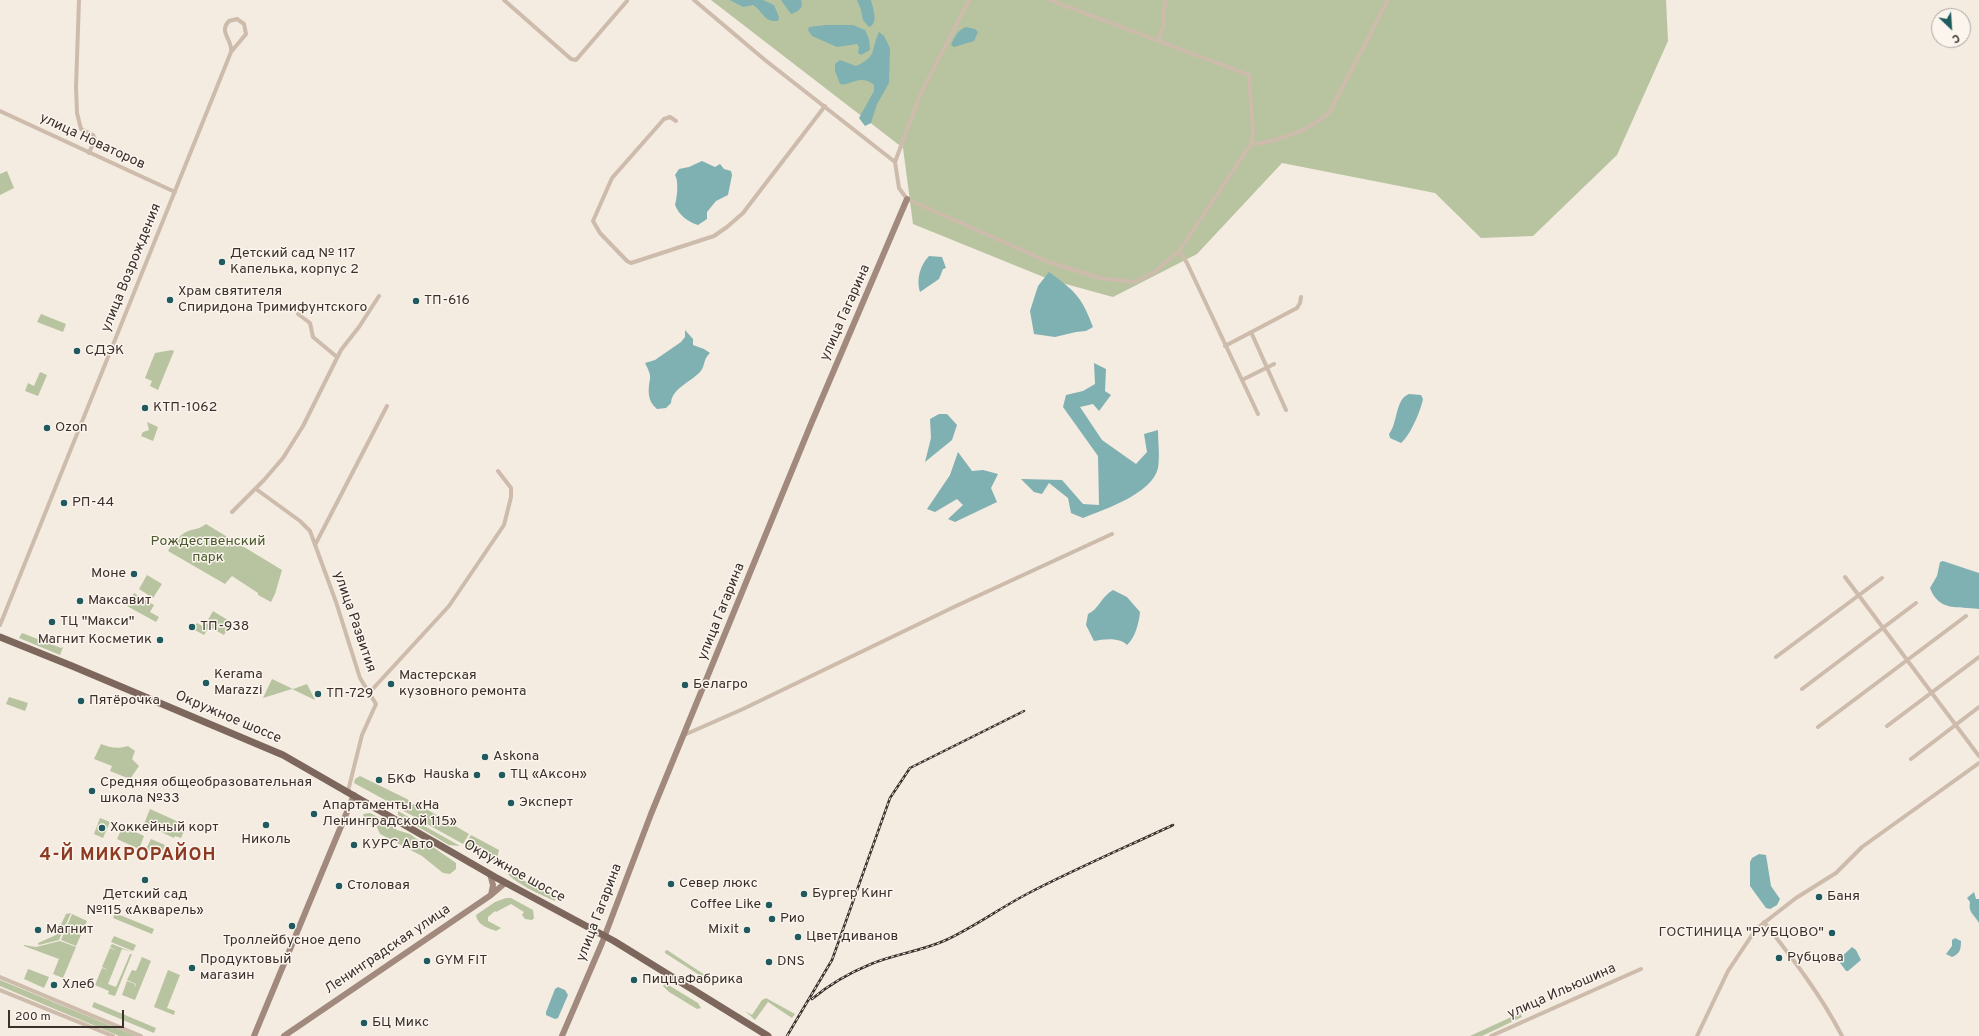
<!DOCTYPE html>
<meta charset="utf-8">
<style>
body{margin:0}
#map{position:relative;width:1979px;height:1036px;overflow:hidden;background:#f4ebe1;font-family:Overpass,sans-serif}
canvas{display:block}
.north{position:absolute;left:1931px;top:8px;width:40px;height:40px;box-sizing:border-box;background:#fbf5ee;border:1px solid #aea6a0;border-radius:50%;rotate:155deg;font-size:11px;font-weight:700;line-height:16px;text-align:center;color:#3b302b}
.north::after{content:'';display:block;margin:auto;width:14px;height:18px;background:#1f5a5e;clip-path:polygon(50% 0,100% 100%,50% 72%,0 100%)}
.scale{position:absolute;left:8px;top:1010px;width:116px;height:18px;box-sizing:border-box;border:2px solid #3b302b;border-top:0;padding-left:5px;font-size:12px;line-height:14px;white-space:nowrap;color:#3b302b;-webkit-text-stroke:3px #fbf5ee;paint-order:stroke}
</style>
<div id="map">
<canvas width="1979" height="1036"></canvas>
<div class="north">С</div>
<div class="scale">200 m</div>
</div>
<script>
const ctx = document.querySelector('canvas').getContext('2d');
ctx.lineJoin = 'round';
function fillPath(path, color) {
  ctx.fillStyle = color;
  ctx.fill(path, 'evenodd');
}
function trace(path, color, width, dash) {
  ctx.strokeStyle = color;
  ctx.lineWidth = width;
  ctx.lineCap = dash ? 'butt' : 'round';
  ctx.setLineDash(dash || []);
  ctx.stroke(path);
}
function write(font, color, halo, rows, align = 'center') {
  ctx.font = font + ' Overpass,sans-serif';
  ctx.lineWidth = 3;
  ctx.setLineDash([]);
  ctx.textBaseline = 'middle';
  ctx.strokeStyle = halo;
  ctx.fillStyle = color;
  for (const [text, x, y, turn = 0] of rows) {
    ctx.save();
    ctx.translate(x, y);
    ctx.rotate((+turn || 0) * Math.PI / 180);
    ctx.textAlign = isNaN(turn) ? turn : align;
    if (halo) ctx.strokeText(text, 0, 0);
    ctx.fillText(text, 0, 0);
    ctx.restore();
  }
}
const green = new Path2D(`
 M 711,0 L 1666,0 L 1668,41 L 1617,155 L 1533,236 L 1481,238 L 1435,193 L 1282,163 L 1197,254 L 1113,297 L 1051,280 L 913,224 L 903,148 Z
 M 7,171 L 14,188 L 0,195 L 0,174 Z
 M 41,314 L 66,324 L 63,332 L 37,322 Z
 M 172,350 L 174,351 L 158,390 L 150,386 L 152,381 L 145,378 L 155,353 Z
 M 40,372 L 47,375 L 38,396 L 25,391 L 28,383 L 34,386 Z
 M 147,422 L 158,427 L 153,441 L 141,436 L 143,432 L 149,430 Z
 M 206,524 L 282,570 L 275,594 L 271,602 L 258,595 L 258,593 L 232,576 L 225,584 L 168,551 C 172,543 182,532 191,530 C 196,529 201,528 206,524 Z
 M 147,575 L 162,584 L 153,598 L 139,589 Z
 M 134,593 L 154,605 L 150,612 L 159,617 L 156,622 L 127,606 Z
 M 213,611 L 231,622 L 224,635 L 209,627 L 204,635 L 193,629 L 197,623 L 204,627 Z
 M 22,633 L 61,648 L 63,647 L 60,655 L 19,638 Z
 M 272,679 L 293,689 L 307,684 L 315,700 L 292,689 L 263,698 Z
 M 9,697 L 28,703 L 25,711 L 6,704 Z
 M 101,744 C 111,748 118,749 128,746 L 135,751 L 132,759 L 139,766 L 130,779 L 110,771 L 112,766 L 94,759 Z
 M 360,776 L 409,800 L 408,803 L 398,807 L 354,783 L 355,779 Z
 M 416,803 L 469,834 L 463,844 L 402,810 Z
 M 150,809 L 181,823 L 180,827 L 181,825 L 186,827 L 181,838 L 175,836 L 174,838 L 144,824 Z
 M 398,811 L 460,846 L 449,845 L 398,815 Z
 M 370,813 L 388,822 L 397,830 L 410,834 L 418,840 L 423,840 L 456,863 L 456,869 L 450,874 L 443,873 L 422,856 L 380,834 L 376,825 L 364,818 L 363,814 Z
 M 100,818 L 110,822 L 103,838 L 94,834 Z
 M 123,826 L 144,836 L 139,849 L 117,839 Z
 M 471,835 L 499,850 L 496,862 L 465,845 Z
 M 151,839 L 165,845 L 160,855 L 146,849 Z
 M 507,872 L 556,897 L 555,901 C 545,897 510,881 507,872 Z
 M 506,898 L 511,898 L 533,910 L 534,918 L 532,920 L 525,919 L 522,915 L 524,912 L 511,904 L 496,912 L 495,911 L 488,917 L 488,921 L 501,928 L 496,931 C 488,928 477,925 476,915 L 495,902 Z
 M 71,913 L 59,940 L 39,945 L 38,943 L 56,935 L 66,914 Z
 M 115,913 L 154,929 L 152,934 L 113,918 Z
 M 72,914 L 87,921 L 76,946 L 61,940 Z
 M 114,936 L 136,945 L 133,951 L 111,942 Z
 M 60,941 L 76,947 L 63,978 L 53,974 L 59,959 L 24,946 L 24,945 L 36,947 Z
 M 112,944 L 132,952 L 122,949 L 108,984 L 116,987 L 130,954 L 132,954 L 115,996 L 108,994 L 109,991 L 95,985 L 102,968 L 108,970 L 102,967 L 110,948 L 117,951 L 110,947 Z
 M 667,950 L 708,977 L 709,979 L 707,980 L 665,953 L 665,951 Z
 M 142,957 L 151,961 L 135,1000 L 122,995 L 127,981 L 135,984 L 134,988 L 136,984 L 127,980 L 132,970 L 136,971 Z
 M 28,969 L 49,977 L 44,988 L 24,979 Z
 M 168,970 L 180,975 L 167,1008 L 175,1011 L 174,1015 L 154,1007 Z
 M 0,980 L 136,1036 L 119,1036 L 0,986 Z
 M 665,983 L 698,1003 L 701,1008 L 697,1009 L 669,992 L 663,986 Z
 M 766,998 L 795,1014 L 792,1018 L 768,1002 L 755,1020 L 745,1011 L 752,1015 L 762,1000 Z
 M 94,1002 L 156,1028 L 154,1033 L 92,1007 Z
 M 1520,1013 L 1522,1017 L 1482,1036 L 1470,1036 Z`);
const water = new Path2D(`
 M 730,0 L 763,0 L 774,5 L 779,17 L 778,21 C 763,22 764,12 753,5 L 743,7 Z
 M 781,0 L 801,0 C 804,8 798,12 791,14 Z
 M 857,0 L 871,0 C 873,8 879,24 869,27 L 863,20 L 861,10 Z
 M 826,25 L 853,25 L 865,30 L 869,39 L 870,50 L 861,55 L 858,53 L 859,47 L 857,44 L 837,47 L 812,36 L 808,30 L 809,27 Z
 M 966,27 L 975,29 L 978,32 L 974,41 L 954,47 L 951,45 C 955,36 957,31 966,27 Z
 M 879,32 L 884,36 L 890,48 L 889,83 L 877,104 L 871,123 L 865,126 L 859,118 L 874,91 L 874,85 C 860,73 849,87 840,84 L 835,71 L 835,64 L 840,60 L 856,66 C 878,56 870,51 879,32 Z
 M 702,161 L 715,167 L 720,164 L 724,169 L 731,171 L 732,175 L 728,195 L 716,201 L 707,212 L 707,219 L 698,225 C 688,222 679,215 675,205 C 677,198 679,181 675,175 L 679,169 L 689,167 Z
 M 929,256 L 942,257 L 946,268 L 943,269 L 939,279 L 920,292 C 916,280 920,265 929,256 Z
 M 1049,272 C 1075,291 1082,297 1093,327 L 1086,331 L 1076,332 L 1055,337 L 1034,334 L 1030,311 L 1038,286 Z
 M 685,330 L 693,339 L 693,345 L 704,349 L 710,353 C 702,361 706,365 700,372 C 691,382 672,388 671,403 L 666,408 L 657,409 C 647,401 648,390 650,379 C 651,374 647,367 645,363 L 655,360 L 681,342 L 685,337 Z
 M 1094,363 L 1106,369 L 1105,391 L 1111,395 L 1099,411 L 1093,404 L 1080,407 L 1102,440 L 1136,464 L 1147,452 L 1144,434 L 1158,430 C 1158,442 1160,456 1158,468 C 1152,494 1105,509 1083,518 L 1071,513 L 1068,498 L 1049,483 L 1042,494 L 1034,492 L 1021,479 L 1062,480 L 1083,504 L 1099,505 L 1098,456 L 1063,407 L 1066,395 L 1083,391 L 1095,384 Z
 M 1409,394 L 1421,395 L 1423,399 C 1421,410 1410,436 1401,443 L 1390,438 L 1389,434 C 1398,423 1395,399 1409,394 Z
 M 939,414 L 947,414 L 957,425 L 952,440 L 925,462 L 931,438 L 930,419 Z
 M 958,452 L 972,471 L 983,470 L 998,474 L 991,488 L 997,502 L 955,522 L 948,519 L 963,505 L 957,499 L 935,512 L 927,509 L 950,475 Z
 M 1943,561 L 1979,573 L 1979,609 C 1958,606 1939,612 1930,588 L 1937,576 L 1940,562 Z
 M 1113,590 L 1127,597 L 1140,612 C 1139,623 1135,638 1127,645 C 1120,637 1103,639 1094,641 L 1086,625 L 1088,614 C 1099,609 1101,597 1113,590 Z
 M 1759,854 L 1766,855 L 1771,886 L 1780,899 L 1777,905 L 1770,909 L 1766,908 L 1750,886 L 1750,862 L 1752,858 Z
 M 1974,892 L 1976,899 L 1979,899 L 1979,923 C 1974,914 1968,913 1970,902 L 1967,898 Z
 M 1955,938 L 1961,941 C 1961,949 1960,954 1952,957 L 1946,954 L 1952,946 L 1952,940 Z
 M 1852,947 L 1856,950 L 1861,960 L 1848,971 L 1846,971 L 1838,960 Z
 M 558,987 L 565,990 L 568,995 L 558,1018 L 555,1019 L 546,1015 L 546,1012 L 555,989 Z`);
const street = new Path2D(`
 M 79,0 L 76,87 L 77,113 L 81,129 L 93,135 L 95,139 L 89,153
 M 504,0 L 571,59 L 576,60 L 627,1
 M 694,0 L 765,60 L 895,162 L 899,188 L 907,199 L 1051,263 L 1100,278 L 1134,282 L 1153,273 L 1179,251 L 1251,144 C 1278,142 1309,130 1329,113 L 1388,0
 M 1050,0 L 1249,75 L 1253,133 L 1251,144
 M 1158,41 L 1164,25 L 1163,14 L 1166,0
 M 0,111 L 175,192
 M 676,121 L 670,117 L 664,119 L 612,178 L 593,221 L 600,233 L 627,261 L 631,263 L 714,236 L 727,227 L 743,213 L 825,106
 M 895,162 L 920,95 L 969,0
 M 1179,251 L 1187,263 L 1258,414
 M 298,314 L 310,323 L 313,337 L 337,357
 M 1251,332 L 1286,410
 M 1225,346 L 1297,308 L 1300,303 L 1301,297
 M 1242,380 L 1274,364
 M 256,489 L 300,521 L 310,531 L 336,602 L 360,678 L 376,704 L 362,735 L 348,791
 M 232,512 L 264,480 L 283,458 L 303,426 L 341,350 L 359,327 L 379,296
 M 315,545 L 387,406
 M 1845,577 L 1979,756
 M 0,625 L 231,52 L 246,34 L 244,24 L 237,19 L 229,21 C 218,32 233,40 231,52
 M 1776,657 L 1882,578
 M 1802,689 L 1916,603
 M 369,693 L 449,606 L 504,525 L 511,497 L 511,488 L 498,471
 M 1887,726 L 1979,657
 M 1818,727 L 1966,616
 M 684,735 L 743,709 L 956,606 L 1112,534
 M 1911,759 L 1979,707
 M 1764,922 C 1793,959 1821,995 1842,1036
 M 0,977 L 141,1036
 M 0,990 L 113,1036
 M 1491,1036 L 1641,969
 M 1697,1036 L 1728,971 L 1756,929 L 1796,898 L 1836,873 L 1862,847 L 1979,763`);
const secondary = new Path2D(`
 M 490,874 L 493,885 L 491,895
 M 254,1036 L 354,795
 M 284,1036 L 491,895 L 505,883
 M 562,1036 L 602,943 L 651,814 L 811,424 L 907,199`);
const primary = new Path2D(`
 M 0,637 L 72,666 L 283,755 L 495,877 L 614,941 L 768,1036`);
const rail = new Path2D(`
 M 812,999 C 830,984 849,973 871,964 C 895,954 922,951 946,940 C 974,927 1000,908 1027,894 C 1075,869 1124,848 1173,825
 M 787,1036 L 832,960 L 890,798 L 910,768 L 1024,711`);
const markers = [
 [222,262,4,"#1f5a5e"],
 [170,300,4,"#1f5a5e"],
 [416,301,4,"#1f5a5e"],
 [77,351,4,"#1f5a5e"],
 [145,408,4,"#1f5a5e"],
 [47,428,4,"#1f5a5e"],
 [64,503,4,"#1f5a5e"],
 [134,574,4,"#1f5a5e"],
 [80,601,4,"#1f5a5e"],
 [52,622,4,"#1f5a5e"],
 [192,627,4,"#1f5a5e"],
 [160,640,4,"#1f5a5e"],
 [206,683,4,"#1f5a5e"],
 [391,684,4,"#1f5a5e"],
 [685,685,4,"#1f5a5e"],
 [318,694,4,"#1f5a5e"],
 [81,701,4,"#1f5a5e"],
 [485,757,4,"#1f5a5e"],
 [477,775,4,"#1f5a5e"],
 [502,775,4,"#1f5a5e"],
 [379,780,4,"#1f5a5e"],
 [92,791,4,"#1f5a5e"],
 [511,803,4,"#1f5a5e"],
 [314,814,4,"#1f5a5e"],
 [266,825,4,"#1f5a5e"],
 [102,828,4,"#1f5a5e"],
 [354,845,4,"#1f5a5e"],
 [145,880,4,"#1f5a5e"],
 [671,884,4,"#1f5a5e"],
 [339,886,4,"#1f5a5e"],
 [804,894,4,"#1f5a5e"],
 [1819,897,4,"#1f5a5e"],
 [769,905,4,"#1f5a5e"],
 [772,919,4,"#1f5a5e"],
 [292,926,4,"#1f5a5e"],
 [38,930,4,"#1f5a5e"],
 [747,930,4,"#1f5a5e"],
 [1832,933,4,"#1f5a5e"],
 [798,937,4,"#1f5a5e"],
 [1779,958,4,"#1f5a5e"],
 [427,961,4,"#1f5a5e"],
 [769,962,4,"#1f5a5e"],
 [192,968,4,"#1f5a5e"],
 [634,980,4,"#1f5a5e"],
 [54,985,4,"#1f5a5e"],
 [364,1023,4,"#1f5a5e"]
];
const streetNames = [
 ["улица Новаторов",92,142,25],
 ["улица Возрождения",132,268,-68],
 ["улица Гагарина",846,313,-66],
 ["улица Гагарина",722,612,-68],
 ["улица Развития",354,622,71],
 ["Окружное шоссе",228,718,23],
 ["Окружное шоссе",514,872,29],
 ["улица Гагарина",600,913,-69],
 ["Ленинградская улица",388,950,-34],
 ["улица Ильюшина",1562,992,-24]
];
const poiNames = [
 ["Детский сад № 117",230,254],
 ["Капелька, корпус 2",230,270],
 ["Храм святителя",178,292],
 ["Спиридона Тримифунтского",178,308],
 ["ТП-616",424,301],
 ["СДЭК",85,351],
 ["КТП-1062",153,408],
 ["Ozon",55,428],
 ["РП-44",72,503],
 ["Моне",126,574,"right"],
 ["Максавит",88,601],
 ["ТЦ \"Макси\"",60,622],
 ["ТП-938",200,627],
 ["Магнит Косметик",152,640,"right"],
 ["Kerama",214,675],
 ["Marazzi",214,691],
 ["Мастерская",399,676],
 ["кузовного ремонта",399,692],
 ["Белагро",693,685],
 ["ТП-729",326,694],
 ["Пятёрочка",89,701],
 ["Askona",493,757],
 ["Hauska",469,775,"right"],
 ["ТЦ «Аксон»",510,775],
 ["БКФ",387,780],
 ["Средняя общеобразовательная",100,783],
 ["школа №33",100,799],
 ["Эксперт",519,803],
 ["Апартаменты «На",322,806],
 ["Ленинградской 115»",322,822],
 ["Хоккейный корт",110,828],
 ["Николь",266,840,"center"],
 ["КУРС Авто",362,845],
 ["Север люкс",679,884],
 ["Столовая",347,886],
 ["Бургер Кинг",812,894],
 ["Детский сад",145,895,"center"],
 ["№115 «Акварель»",145,911,"center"],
 ["Баня",1827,897],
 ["Coffee Like",761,905,"right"],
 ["Рио",780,919],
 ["Магнит",46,930],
 ["Mixit",739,930,"right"],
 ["ГОСТИНИЦА \"РУБЦОВО\"",1824,933,"right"],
 ["Цвет диванов",806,937],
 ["Троллейбусное депо",292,941,"center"],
 ["Рубцова",1787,958],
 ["Продуктовый",200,960],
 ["магазин",200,976],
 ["GYM FIT",435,961],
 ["DNS",777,962],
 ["ПиццаФабрика",642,980],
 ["Хлеб",62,985],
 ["БЦ Микс",372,1023]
];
const parkNames = [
 ["Рождественский",208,542],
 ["парк",208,558]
];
const districtNames = [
 ["4-Й МИКРОРАЙОН",128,856]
];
fillPath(green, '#b8c4a0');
fillPath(water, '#7fb0b2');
trace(street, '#cdbbac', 4);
trace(secondary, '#a18a7d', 6);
trace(primary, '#7d675c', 7);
trace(rail, '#3b302b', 2.5);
trace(rail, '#fbf5ee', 1, [3]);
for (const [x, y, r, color] of markers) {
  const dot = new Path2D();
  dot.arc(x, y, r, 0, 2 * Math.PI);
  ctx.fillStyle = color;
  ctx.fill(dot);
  trace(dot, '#fbf5ee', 1.5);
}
write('14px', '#3b302b', '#fbf5ee', streetNames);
write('14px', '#3b302b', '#fbf5ee', poiNames, 'left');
write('14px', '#4a5a2e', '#fbf5ee', parkNames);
ctx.letterSpacing = '1px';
write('bold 18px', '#8c3b22', '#fbf5ee', districtNames);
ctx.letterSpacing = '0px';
</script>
